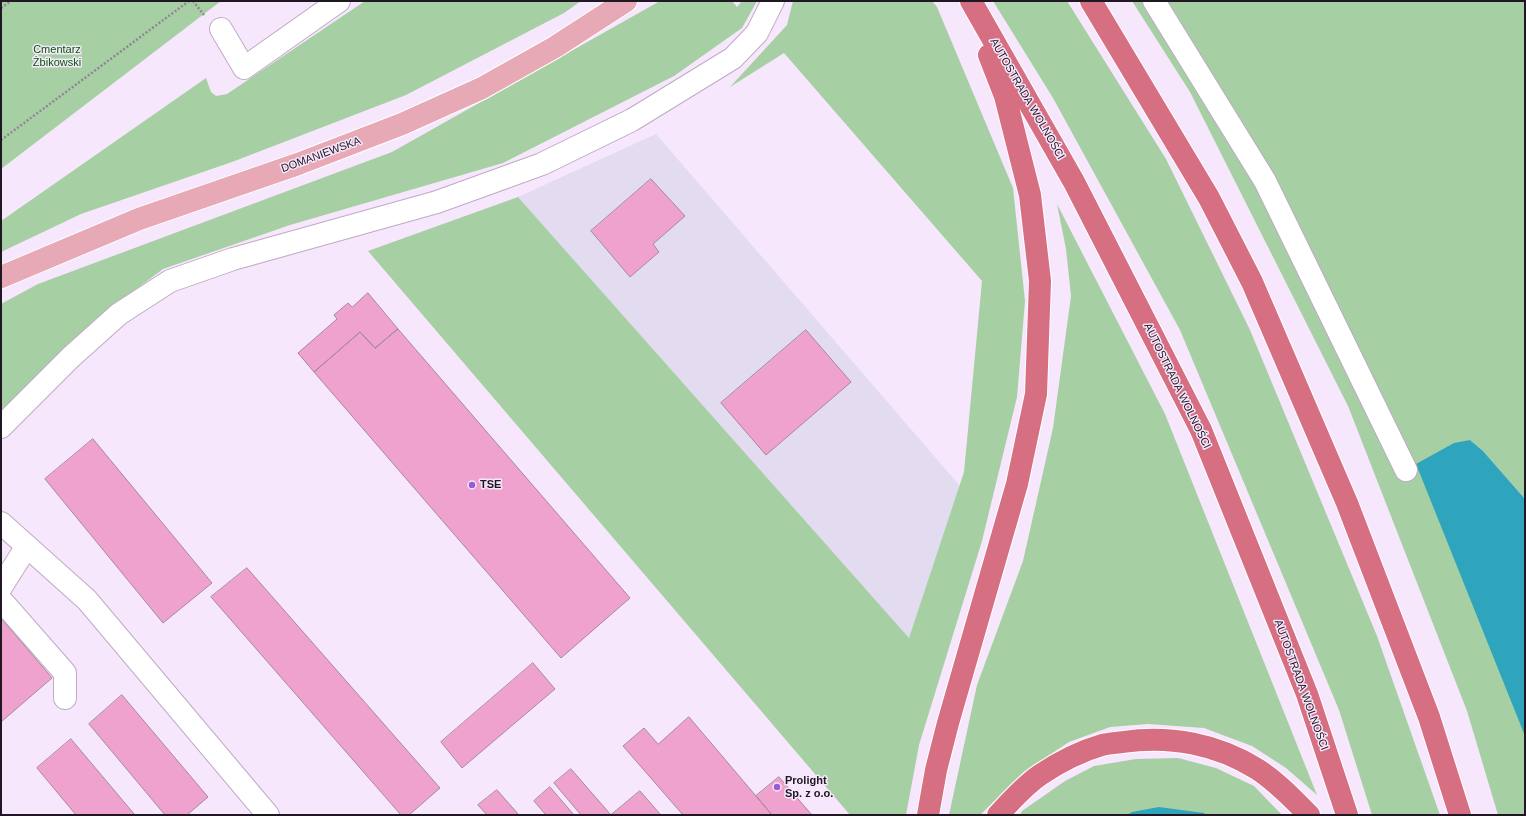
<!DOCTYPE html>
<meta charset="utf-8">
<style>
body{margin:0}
#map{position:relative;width:1526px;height:816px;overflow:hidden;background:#f7e7fc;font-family:Helvetica,sans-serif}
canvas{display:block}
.frame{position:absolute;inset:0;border:2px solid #1f1822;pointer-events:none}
</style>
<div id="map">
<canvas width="1526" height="816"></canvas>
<div class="frame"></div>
</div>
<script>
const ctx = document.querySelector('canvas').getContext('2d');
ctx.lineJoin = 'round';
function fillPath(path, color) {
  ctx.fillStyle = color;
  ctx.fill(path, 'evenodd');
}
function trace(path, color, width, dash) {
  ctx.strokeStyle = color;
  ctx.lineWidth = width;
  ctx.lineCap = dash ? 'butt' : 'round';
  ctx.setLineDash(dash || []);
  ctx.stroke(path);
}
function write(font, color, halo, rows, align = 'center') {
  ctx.font = font + ' Helvetica,sans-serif';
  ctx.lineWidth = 3;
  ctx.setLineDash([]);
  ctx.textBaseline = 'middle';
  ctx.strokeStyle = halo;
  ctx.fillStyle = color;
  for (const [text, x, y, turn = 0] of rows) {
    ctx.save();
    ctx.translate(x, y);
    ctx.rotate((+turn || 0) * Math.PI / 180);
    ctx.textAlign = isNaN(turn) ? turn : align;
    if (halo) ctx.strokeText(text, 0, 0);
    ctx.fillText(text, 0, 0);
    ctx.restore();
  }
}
const commercial = new Path2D(`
 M 656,134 L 960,486 L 909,639 L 518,197 Z`);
const green = new Path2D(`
 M 1,1 L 221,1 L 1,169 Z
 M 365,1 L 581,1 L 564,13 L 406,95 L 232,162 L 81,214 L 1,252 L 1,221 L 206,78 L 211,92 L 216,96 L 227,94 Z
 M 660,1 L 732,1 L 737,7 L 742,1 L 757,1 L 742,28 L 674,76 L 503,163 L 290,225 L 163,269 L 111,308 L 1,410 L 1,304 L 38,284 L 392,152 Z
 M 793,1 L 932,1 L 937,7 L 1013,188 L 1025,301 L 1017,397 L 982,541 L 919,745 L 906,815 L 850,815 L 368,251 L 518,197 L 909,638 L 964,472 L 982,281 L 784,53 L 730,87 L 787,25 Z
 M 993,1 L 1067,1 L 1166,159 L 1250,330 L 1377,636 L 1440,815 L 1372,815 L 1339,710 L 1180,330 L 1053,98 Z
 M 1132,1 L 1525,1 L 1525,499 L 1483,451 L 1470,440 L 1525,736 L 1525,815 L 1498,815 L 1467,711 L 1348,406 L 1190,92 Z
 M 1057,204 L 1165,414 L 1317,795 L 1286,768 L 1252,746 L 1204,728 L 1148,724 L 1110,727 L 1069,742 L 1024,772 L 980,815 L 949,815 L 977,685 L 1023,561 L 1053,428 L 1071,296 L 1066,249 Z
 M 1178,758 L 1216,768 L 1254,786 L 1282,815 L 1207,815 L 1204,813 L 1132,812 L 1126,815 L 1020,815 L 1022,811 L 1065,781 L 1094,766 L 1136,759 Z`);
const water = new Path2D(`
 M 1470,440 L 1483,451 L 1525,499 L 1525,736 L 1416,464 L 1454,443 Z
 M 1159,807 L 1204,813 L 1207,815 L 1126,815 L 1132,812 Z`);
const building = new Path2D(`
 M 651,179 L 685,216 L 653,244 L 659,252 L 630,277 L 591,231 Z
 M 368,293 L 398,329 L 375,348 L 360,332 L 314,372 L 298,353 L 337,319 L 334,315 L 348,303 L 352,307 Z
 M 398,329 L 630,598 L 561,658 L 314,372 L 360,332 L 375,348 Z
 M 806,330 L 851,382 L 766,455 L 721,403 Z
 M 93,439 L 212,583 L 163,623 L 45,479 Z
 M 247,568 L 440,788 L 409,815 L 401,815 L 211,597 Z
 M 1,618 L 52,678 L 1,722 Z
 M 533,663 L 555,689 L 462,768 L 441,742 Z
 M 122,695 L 208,797 L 187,815 L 165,815 L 89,724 Z
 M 689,717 L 756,796 L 772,815 L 683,815 L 623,746 L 644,728 L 658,744 Z
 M 71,739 L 135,815 L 76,815 L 37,768 Z
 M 571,769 L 611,815 L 581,815 L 554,783 Z
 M 779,777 L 812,815 L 772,815 L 756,796 Z
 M 550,787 L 574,815 L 546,815 L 534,801 Z
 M 497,790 L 519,815 L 487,815 L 478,805 Z
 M 640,791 L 660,814 L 659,815 L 611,815 Z`);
const path = new Path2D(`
 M 193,1 L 204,15
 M 1,8 L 11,1
 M 1,140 L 189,1`);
const minor = new Path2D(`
 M 1154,1 L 1265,181 L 1406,470
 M 221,29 L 244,68 L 339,1
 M 1,427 L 71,357 L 119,314 L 170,281 L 233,259 L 437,202 L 542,164 L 632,120 L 733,58 L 757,33 L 773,1
 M 1,523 L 87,600 L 268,815
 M 1,587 L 27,546
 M 1,600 L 65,673 L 65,698`);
const major = new Path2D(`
 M 1,277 L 139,219 L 298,164 L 402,124 L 482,88 L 555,47 L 626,1`);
const highway = new Path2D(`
 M 971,1 L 1074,182 L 1201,430 L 1307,694 L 1347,815
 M 1091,1 L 1209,198 L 1252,282 L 1347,503 L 1429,717 L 1460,815
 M 928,815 L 936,770 L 948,723 L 1017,484 L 1036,394 L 1040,281 L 1030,195 L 1005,96 L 989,55
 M 998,815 C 1011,801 1024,786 1040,775 C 1058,763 1081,751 1102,745 C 1109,743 1117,743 1123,742 C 1170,735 1217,744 1257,769 C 1276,781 1293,799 1309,815`);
const markers = [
 [472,485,4,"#975dd5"],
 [777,787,4,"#975dd5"]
];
const parkNames = [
 ["Cmentarz",57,50],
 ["Żbikowski",57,63]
];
const streetNames = [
 ["AUTOSTRADA WOLNOŚCI",1027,99,60],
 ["DOMANIEWSKA",321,155,-20],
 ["AUTOSTRADA WOLNOŚCI",1177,386,64],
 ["AUTOSTRADA WOLNOŚCI",1301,685,70]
];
const poiNames = [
 ["TSE",480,485],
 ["Prolight",785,781],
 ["Sp. z o.o.",785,794]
];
fillPath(commercial, '#e3dbf0');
fillPath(green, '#a7cfa4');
fillPath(water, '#2ea5bd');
fillPath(building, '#efa2ce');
trace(building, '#a68999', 1);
trace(minor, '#beabc4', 24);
trace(major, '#fff', 24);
trace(highway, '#fff', 24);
trace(path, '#918595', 2.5, [2, 2]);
trace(minor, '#fff', 22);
trace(major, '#e7a9b5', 22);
trace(highway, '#d76f83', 22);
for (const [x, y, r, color] of markers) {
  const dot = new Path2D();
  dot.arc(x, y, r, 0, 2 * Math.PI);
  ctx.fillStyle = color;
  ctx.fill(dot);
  trace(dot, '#f7e7fc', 1.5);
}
write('11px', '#005a05', '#f7e7fc', parkNames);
write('11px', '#1f1822', '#f7e7fc', streetNames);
write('bold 11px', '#1f1822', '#f7e7fc', poiNames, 'left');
</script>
